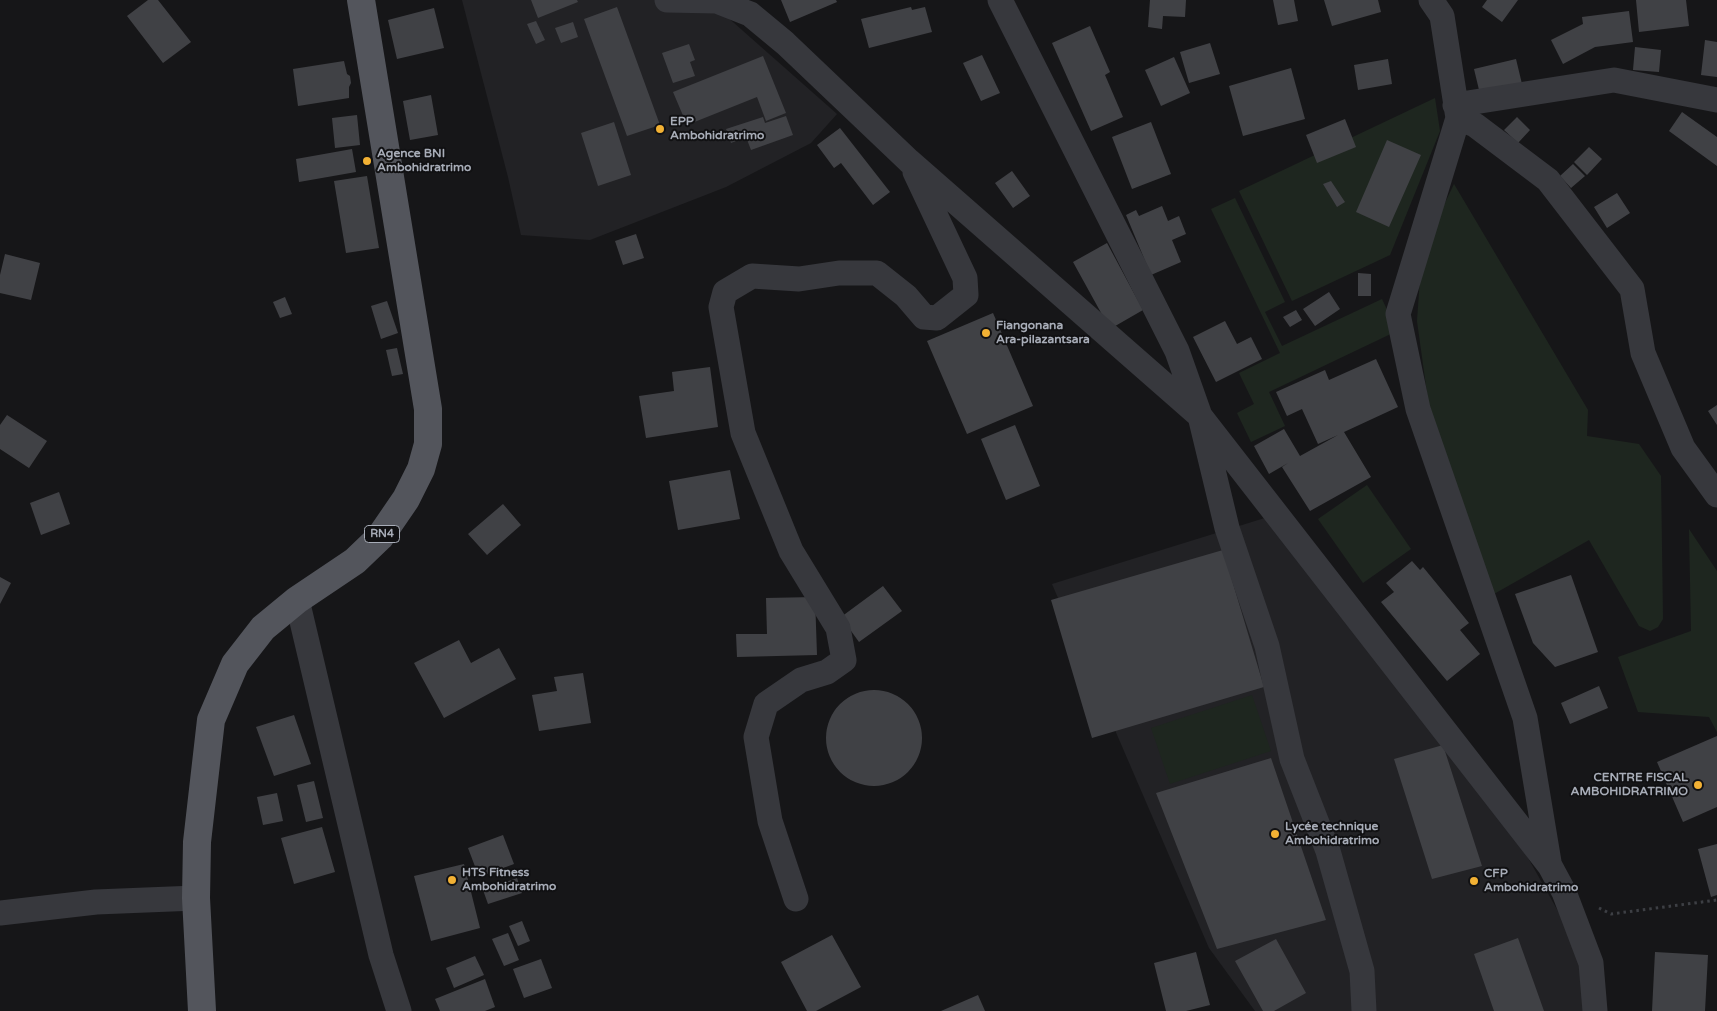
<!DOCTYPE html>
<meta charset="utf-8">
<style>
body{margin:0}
canvas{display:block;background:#161618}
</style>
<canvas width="1717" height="1011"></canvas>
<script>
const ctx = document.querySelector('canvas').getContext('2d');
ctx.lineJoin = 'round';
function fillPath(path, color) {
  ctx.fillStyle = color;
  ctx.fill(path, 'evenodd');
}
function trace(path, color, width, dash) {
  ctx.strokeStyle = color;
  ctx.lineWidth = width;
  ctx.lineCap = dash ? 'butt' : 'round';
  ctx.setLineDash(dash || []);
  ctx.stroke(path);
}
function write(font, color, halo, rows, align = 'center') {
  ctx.font = font + ' "Varela Round",sans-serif';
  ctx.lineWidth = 4;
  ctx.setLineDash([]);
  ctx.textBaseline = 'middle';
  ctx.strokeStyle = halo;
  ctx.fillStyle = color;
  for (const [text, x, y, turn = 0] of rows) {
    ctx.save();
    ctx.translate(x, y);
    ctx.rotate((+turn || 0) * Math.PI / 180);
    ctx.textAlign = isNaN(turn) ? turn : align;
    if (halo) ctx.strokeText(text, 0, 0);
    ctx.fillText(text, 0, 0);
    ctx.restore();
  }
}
const built = new Path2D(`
 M 462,0 L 708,0 L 837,114 L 811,143 L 726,187 L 590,240 L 521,235 L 508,177 Z
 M 1268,517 L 1523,849 L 1559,913 L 1582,970 L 1587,1011 L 1255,1011 L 1209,948 L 1052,584 Z`);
const green = new Path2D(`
 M 1435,98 L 1440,131 L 1390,255 L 1292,301 L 1239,191 Z
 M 1454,184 L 1588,410 L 1587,436 L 1639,444 L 1661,476 L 1663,619 L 1658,627 L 1650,631 L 1639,626 L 1589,540 L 1494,594 L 1431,422 L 1417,321 L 1422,251 Z
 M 1235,198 L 1285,302 L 1265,312 L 1282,346 L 1382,299 L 1397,331 L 1269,392 L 1285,426 L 1251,442 L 1237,413 L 1254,404 L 1239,373 L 1280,353 L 1211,209 Z
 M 1367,485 L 1411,549 L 1363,583 L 1318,519 Z
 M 1689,529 L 1717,571 L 1717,732 L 1709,717 L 1638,712 L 1618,657 L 1691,631 Z
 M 1252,695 L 1271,751 L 1170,784 L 1151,728 Z`);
const building = new Path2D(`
 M 148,0 L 158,0 L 191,42 L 163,63 L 127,16 Z
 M 531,0 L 577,0 L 578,2 L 538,18 Z
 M 781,0 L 836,0 L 837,2 L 790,22 Z
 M 1150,0 L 1186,0 L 1185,17 L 1163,16 L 1162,29 L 1148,27 Z
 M 1273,0 L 1294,0 L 1298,21 L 1278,25 Z
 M 1324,0 L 1378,0 L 1381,12 L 1332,26 Z
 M 1487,0 L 1518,0 L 1502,22 L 1482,7 Z
 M 1636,0 L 1686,0 L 1689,26 L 1639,32 Z
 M 617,7 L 660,125 L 627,136 L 584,19 Z
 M 911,7 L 912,10 L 925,7 L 932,32 L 869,48 L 861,19 Z
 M 434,8 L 444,48 L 397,59 L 388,20 Z
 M 1629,11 L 1633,42 L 1595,47 L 1563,64 L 1551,40 L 1583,24 L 1582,17 Z
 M 536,21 L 545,40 L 536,44 L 527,24 Z
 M 573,22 L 578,37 L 561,43 L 555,28 Z
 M 1090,26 L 1110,72 L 1105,75 L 1123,117 L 1091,131 L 1052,43 Z
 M 1705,40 L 1717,42 L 1717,77 L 1701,75 Z
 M 1210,43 L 1220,74 L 1189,83 L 1180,52 Z
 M 689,44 L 695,60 L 690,62 L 695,76 L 673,83 L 662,53 Z
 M 1635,47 L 1661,50 L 1659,72 L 1633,70 Z
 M 982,55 L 1000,93 L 981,101 L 963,63 Z
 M 763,56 L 786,113 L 766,121 L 757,97 L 687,125 L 673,92 Z
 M 1174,57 L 1190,93 L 1161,106 L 1145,70 Z
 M 1388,59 L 1392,84 L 1358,90 L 1354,65 Z
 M 1516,59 L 1522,84 L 1480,94 L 1474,69 Z
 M 344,61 L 347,74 L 350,76 L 351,83 L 349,87 L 349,98 L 298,106 L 293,69 Z
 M 1291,68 L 1305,119 L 1243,136 L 1229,86 Z
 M 431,95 L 438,135 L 410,140 L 403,101 Z
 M 1682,112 L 1717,137 L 1717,166 L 1669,131 Z
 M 357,115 L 360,145 L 335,148 L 332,118 Z
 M 786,116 L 793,135 L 751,150 L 746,137 L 731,143 L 726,129 L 763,117 L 765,123 Z
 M 1517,117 L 1530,130 L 1518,143 L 1504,130 Z
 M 1345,119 L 1356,147 L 1317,163 L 1306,135 Z
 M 614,122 L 631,175 L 598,186 L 581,133 Z
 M 1151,122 L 1171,174 L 1132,189 L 1112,137 Z
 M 840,128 L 890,192 L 873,205 L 841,163 L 834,168 L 817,145 Z
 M 1387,140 L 1421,155 L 1389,227 L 1356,212 Z
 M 1589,147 L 1602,159 L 1587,175 L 1574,162 Z
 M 352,149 L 356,172 L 299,182 L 296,159 Z
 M 1573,164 L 1585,176 L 1571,188 L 1560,176 Z
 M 1012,171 L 1030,196 L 1013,208 L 995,183 Z
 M 367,176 L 379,248 L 346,253 L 334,181 Z
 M 1331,181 L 1345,202 L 1337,207 L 1323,184 Z
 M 1617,193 L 1630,213 L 1607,228 L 1594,207 Z
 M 1162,206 L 1168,221 L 1179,216 L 1186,234 L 1172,240 L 1181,262 L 1151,275 L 1126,215 L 1136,210 L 1139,216 Z
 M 636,234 L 644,258 L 623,265 L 615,241 Z
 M 1107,243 L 1143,310 L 1110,329 L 1073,262 Z
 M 5,254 L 40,263 L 31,300 L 0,293 L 0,275 Z
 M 1358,273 L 1371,274 L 1371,296 L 1358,296 Z
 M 1329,292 L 1340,309 L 1315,326 L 1303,309 Z
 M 285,297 L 292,314 L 280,318 L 273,302 Z
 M 387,301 L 398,333 L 381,339 L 371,306 Z
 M 1296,310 L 1302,320 L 1290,327 L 1283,317 Z
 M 993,313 L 1033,406 L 967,434 L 927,341 Z
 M 1225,321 L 1237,344 L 1251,337 L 1262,359 L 1216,382 L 1193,337 Z
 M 397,348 L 403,374 L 392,376 L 386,350 Z
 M 1376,359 L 1398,407 L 1344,432 L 1371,477 L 1310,511 L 1282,467 L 1288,463 L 1269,474 L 1254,446 L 1284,429 L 1300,456 L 1338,435 L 1318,444 L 1302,409 L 1287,416 L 1276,392 L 1325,370 L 1329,380 Z
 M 710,367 L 718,427 L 646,438 L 639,396 L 674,391 L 672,372 Z
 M 1717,405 L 1717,425 L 1708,411 Z
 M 7,415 L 47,441 L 29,468 L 0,449 L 0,425 Z
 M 1015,425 L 1040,486 L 1006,500 L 981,439 Z
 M 730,470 L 740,519 L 678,530 L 669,481 Z
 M 59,492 L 70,524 L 41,535 L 30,503 Z
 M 503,504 L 521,525 L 487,555 L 468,534 Z
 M 1223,550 L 1264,687 L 1092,738 L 1051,600 Z
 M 1412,561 L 1420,570 L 1423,567 L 1469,623 L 1460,630 L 1480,654 L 1447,681 L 1381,602 L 1394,592 L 1386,583 Z
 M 1571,575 L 1598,652 L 1555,667 L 1533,643 L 1515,594 Z
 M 0,577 L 11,583 L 0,604 Z
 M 883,586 L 902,611 L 859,642 L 841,617 Z
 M 815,597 L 817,655 L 737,657 L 736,634 L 767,634 L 766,598 Z
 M 459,640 L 471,663 L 499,648 L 516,679 L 444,718 L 414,663 Z
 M 583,673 L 591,723 L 539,731 L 532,695 L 557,691 L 554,677 Z
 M 1599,686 L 1608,708 L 1570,724 L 1561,703 Z
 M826 738a48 48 0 1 1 96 0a48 48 0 1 1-96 0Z
 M 294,715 L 311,764 L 274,776 L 256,727 Z
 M 1717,736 L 1717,807 L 1683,822 L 1657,762 Z
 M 1443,745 L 1482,866 L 1432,879 L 1394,759 Z
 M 1271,758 L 1326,920 L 1217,949 L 1156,793 Z
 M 314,781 L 323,818 L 306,822 L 297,785 Z
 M 277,793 L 283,821 L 263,825 L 257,797 Z
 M 322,827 L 335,872 L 294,884 L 281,838 Z
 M 503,835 L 514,864 L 479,877 L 468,848 Z
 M 1717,844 L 1717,895 L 1711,897 L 1698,849 Z
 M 464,864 L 480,928 L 431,941 L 414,876 Z
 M 517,878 L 522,893 L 488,904 L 483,890 Z
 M 522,921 L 530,941 L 518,946 L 509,926 Z
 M 508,933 L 519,960 L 504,966 L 492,939 Z
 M 832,935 L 861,987 L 816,1011 L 807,1011 L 781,962 Z
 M 1518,938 L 1544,1011 L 1494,1011 L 1474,954 Z
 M 1276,939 L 1306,993 L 1274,1011 L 1263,1011 L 1235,961 Z
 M 1196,952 L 1210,1005 L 1186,1011 L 1166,1011 L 1154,963 Z
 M 1655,952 L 1708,955 L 1705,1011 L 1652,1011 Z
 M 475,956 L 484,975 L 454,988 L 446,968 Z
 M 541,959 L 552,988 L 524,998 L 513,969 Z
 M 485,979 L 495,1007 L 485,1011 L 440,1011 L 435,999 Z
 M 978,995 L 985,1011 L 941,1011 Z`);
const path = new Path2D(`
 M 1599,908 L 1611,914 L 1717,900`);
const minor = new Path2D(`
 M 667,0 L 717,1 L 750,14 L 785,43 L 909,161 L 1200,416 L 1550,866 L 1564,892 L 1591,963 L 1595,1011
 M 1000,0 L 1177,351 L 1200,416 L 1227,528 L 1267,646 L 1292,759 L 1328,851 L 1362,971 L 1364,1011
 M 1431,0 L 1442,16 L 1458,118 L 1398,314 L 1418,409 L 1525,718 L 1549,862
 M 1455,105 L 1614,80 L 1717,100
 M 1458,118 L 1475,125 L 1548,180 L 1632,289 L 1643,353 L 1683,448 L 1717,495
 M 297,600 L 381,955 L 399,1011
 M 796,899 L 770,821 L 756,737 L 766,704 L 801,680 L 827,672 L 844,660 L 838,628 L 791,551 L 743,433 L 721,307 L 725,292 L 752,276 L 799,279 L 839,273 L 877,273 L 906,296 L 924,317 L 937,318 L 966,295 L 965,278 L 915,172
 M 0,913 L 96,902 L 196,898`);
const primary = new Path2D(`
 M 202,1011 L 196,898 L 197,842 L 211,720 L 235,664 L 263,628 L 297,600 L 355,561 L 380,537 L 406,499 L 421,469 L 428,444 L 428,409 L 361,0`);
const markers = [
 [660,129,5,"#f2b134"],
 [367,161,5,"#f2b134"],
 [986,333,5,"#f2b134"],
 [1698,785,5,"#f2b134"],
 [1275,834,5,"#f2b134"],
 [452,880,5,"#f2b134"],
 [1474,881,5,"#f2b134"]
];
const shields = [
 [382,534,35]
];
const shieldNames = [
 ["RN4",382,534]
];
const poiNames = [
 ["EPP",670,122],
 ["Ambohidratrimo",670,136],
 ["Agence BNI",377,154],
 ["Ambohidratrimo",377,168],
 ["Fiangonana",996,326],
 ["Ara-pilazantsara",996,340],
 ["CENTRE FISCAL",1688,778,"right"],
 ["AMBOHIDRATRIMO",1688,792,"right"],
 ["Lycée technique",1285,827],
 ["Ambohidratrimo",1285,841],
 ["HTS Fitness",462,873],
 ["Ambohidratrimo",462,887],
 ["CFP",1484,874],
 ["Ambohidratrimo",1484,888]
];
fillPath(built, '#222225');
fillPath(green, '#1e261f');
fillPath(building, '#404145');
trace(path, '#3d3f44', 3, [2.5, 4]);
trace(minor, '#37383d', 25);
trace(primary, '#53555c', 28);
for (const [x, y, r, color] of markers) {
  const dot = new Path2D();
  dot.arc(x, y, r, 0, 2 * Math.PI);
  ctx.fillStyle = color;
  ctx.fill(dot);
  trace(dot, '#111113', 2);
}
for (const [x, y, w] of shields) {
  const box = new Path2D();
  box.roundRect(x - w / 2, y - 8.5, w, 17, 4);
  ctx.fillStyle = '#111113';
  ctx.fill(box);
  trace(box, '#a8adb8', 1);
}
write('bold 11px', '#a8adb8', null, shieldNames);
write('bold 12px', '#a8adb8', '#111113', poiNames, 'left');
</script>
